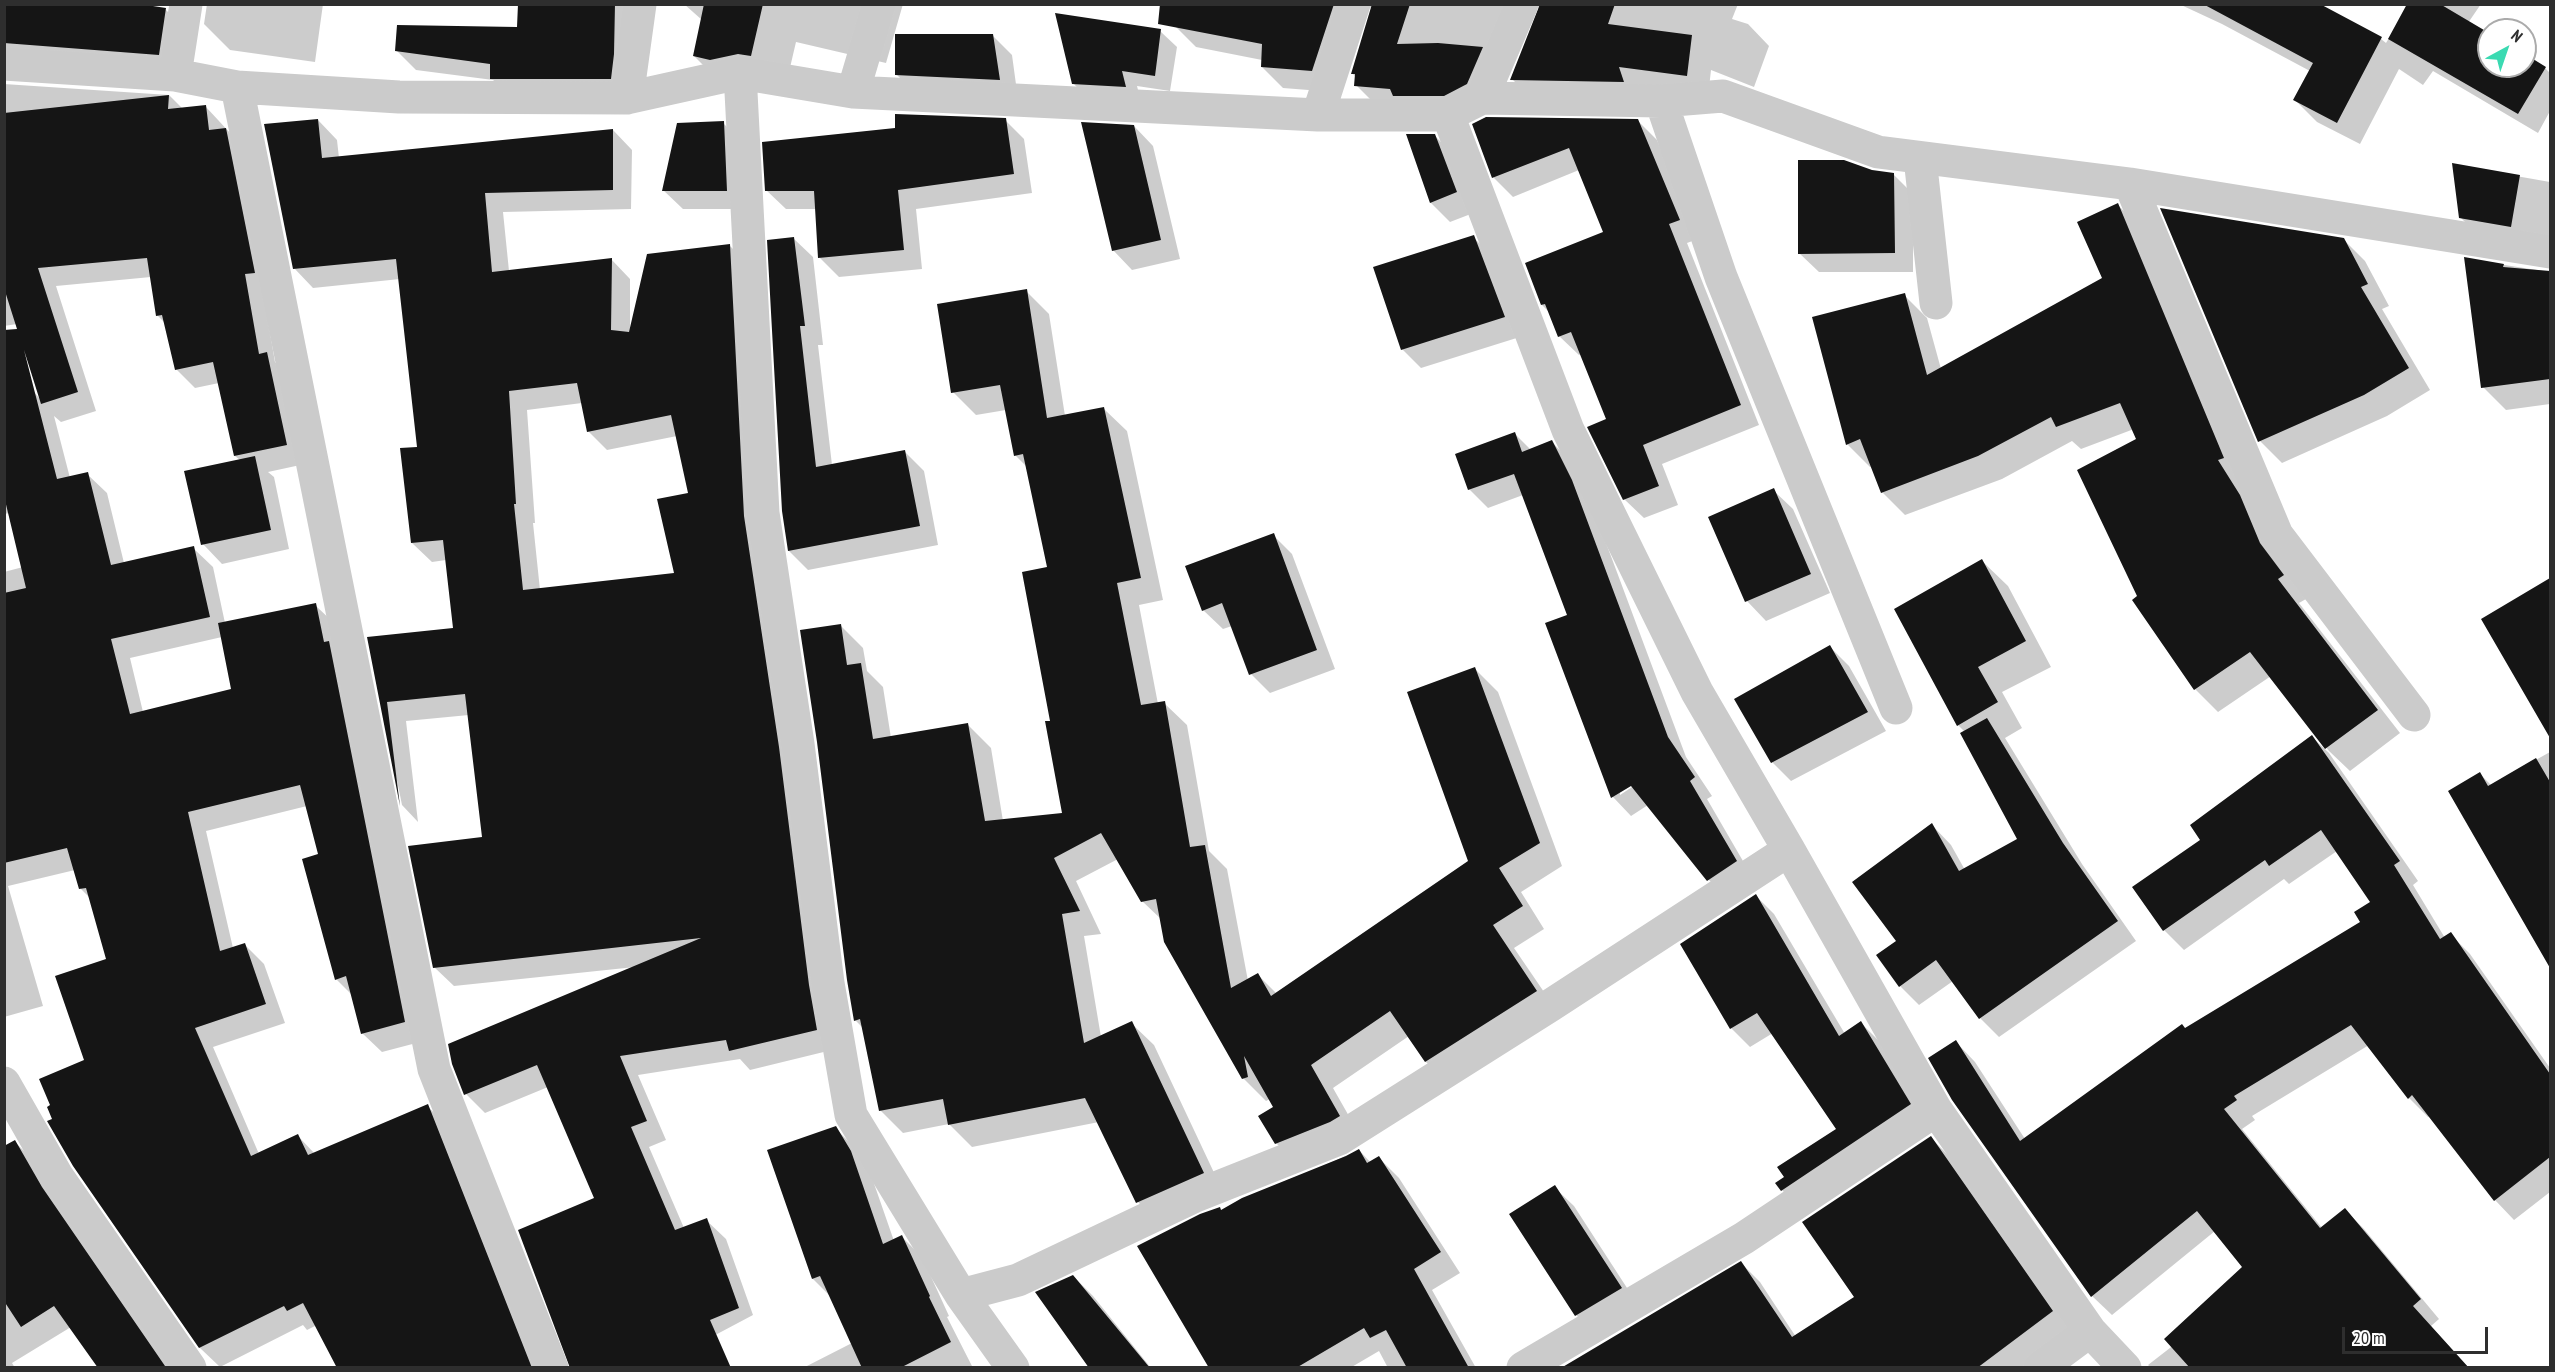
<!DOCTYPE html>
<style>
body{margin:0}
#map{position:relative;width:2555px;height:1372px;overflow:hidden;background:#fff;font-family:"PT Sans Narrow",sans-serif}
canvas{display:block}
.frame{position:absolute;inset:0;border:6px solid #2e2e2e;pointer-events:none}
.north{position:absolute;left:2477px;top:18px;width:60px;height:60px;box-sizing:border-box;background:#fff;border:2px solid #ababab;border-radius:50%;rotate:40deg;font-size:16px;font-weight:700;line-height:24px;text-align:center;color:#2e2e2e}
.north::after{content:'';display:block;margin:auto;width:21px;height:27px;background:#3bdab2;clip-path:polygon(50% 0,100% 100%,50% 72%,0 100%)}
.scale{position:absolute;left:2342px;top:1327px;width:146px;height:27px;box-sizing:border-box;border:3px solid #2e2e2e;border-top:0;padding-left:8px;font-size:18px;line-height:21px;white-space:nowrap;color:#2e2e2e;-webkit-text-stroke:4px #fff;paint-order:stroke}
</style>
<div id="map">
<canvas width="2555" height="1372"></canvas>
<div class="frame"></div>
<div class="north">N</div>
<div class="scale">20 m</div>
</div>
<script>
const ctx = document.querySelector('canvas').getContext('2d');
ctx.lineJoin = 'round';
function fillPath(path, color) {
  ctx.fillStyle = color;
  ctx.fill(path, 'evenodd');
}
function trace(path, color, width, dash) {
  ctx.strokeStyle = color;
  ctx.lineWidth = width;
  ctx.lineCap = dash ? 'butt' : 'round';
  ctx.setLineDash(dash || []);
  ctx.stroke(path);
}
const shadow = new Path2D(`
 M 4,4 L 166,10 L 185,29 L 178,74 L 4,62 Z
 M 207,4 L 323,4 L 315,62 L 230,50 L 204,24 Z
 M 519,4 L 634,4 L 630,98 L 511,97 L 493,80 L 416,70 L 396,50 L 519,29 Z
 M 684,4 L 903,4 L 886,63 L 796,42 L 785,89 L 728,90 L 694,56 L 702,20 Z
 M 1179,4 L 1738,4 L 1732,19 L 1748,24 L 1769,46 L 1754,87 L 1711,70 L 1708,97 L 1533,100 L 1512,79 L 1542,6 L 1532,10 L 1488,105 L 1377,106 L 1356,85 L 1357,78 L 1353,74 L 1374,6 L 1363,11 L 1334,92 L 1283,88 L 1262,67 L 1262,60 L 1196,47 L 1175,26 Z
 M 2179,4 L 2317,4 L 2381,39 L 2386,43 L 2409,4 L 2481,4 L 2468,23 L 2489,35 L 2489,66 L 2525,66 L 2525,56 L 2545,68 L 2550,73 L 2550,111 L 2538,133 L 2433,71 L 2423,85 L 2399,69 L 2360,144 L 2317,122 L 2295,100 L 2310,71 L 2222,24 Z
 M 1160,31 L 1177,47 L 1170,91 L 1137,86 L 1141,102 L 1089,100 L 1073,83 Z
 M 993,36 L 1012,55 L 1018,99 L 916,94 L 897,75 Z
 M 4,84 L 169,95 L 183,109 L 206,107 L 244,148 L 263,292 L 275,362 L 286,373 L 305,464 L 268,472 L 274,477 L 289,549 L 222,564 L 203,544 L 240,460 L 235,456 L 219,383 L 195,388 L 176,369 L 166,324 L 157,315 L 151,277 L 56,286 L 96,411 L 61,422 L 54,416 L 70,478 L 87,474 L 107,493 L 124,563 L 193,548 L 213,567 L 225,623 L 315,605 L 335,624 L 424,1041 L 382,1052 L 362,1033 L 353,996 L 336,979 L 319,855 L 307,806 L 206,831 L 233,948 L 244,944 L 264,964 L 285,1023 L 213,1047 L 259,1154 L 298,1136 L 315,1154 L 427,1106 L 447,1125 L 542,1368 L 338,1368 L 317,1325 L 307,1330 L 303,1325 L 220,1367 L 200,1348 L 74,1165 L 54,1119 L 86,1061 L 108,960 L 90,898 L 81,889 L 75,870 L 8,886 L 43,1006 L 4,1017 L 4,572 L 23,567 L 10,513 L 4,514 L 4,399 L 34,392 L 40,399 L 17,324 L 4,326 ZM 222,637 L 233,690 L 143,712 L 130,658 Z
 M 318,120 L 337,140 L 339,158 L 613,130 L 632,150 L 631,209 L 503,212 L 509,271 L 611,259 L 630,279 L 630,330 L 730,246 L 749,265 L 836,1049 L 750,1070 L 740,1059 L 638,1075 L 666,1140 L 649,1147 L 684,1228 L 706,1220 L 726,1239 L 753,1315 L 704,1341 L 596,1199 L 548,1087 L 485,1113 L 466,1094 L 635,967 L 454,986 L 434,967 L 484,839 L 469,715 L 406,721 L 418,822 L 402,805 L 368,639 L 455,630 L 446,560 L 432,562 L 412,543 L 418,449 L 400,279 L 313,288 L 294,268 ZM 582,403 L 588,431 L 607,450 L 677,436 L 690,494 L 676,574 L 540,590 L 533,523 L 535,523 L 527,410 Z
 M 1005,120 L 1024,139 L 1032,193 L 916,209 L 922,269 L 839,277 L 820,258 L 817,209 L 786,209 L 766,190 Z
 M 1638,121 L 1657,140 L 1698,239 L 1687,243 L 1759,425 L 1662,464 L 1678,505 L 1644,518 L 1624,499 L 1608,420 L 1581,354 L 1579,355 L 1559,336 L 1550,313 L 1542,305 L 1605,233 L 1579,170 L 1513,197 L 1494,178 L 1473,125 Z
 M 723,123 L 742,142 L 746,209 L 683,209 L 663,190 Z
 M 1134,126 L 1153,146 L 1180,259 L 1132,270 L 1113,250 Z
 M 1408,135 L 1434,135 L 1454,155 L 1476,212 L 1450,222 L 1431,203 Z
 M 2454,165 L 2550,182 L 2550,251 L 2484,241 L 2461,218 Z
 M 1893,174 L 1913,194 L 1913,272 L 1819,272 L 1799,253 Z
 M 2118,205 L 2140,228 L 2306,599 L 2299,603 L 2400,733 L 2350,771 L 2329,751 L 2271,676 L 2218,712 L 2195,689 L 2139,597 L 2138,439 L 2134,429 L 2081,449 L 2072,441 L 2002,479 L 1905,515 L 1882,492 L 1872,466 L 1870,467 L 1847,444 L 1904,295 L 1927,318 L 1941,369 L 2104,279 Z
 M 2163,210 L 2343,239 L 2365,261 L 2389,306 L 2382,309 L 2430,390 L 2387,416 L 2282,463 L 2260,441 Z
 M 1473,237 L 1492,256 L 1523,336 L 1421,368 L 1402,349 Z
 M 793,238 L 813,257 L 823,345 L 818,345 L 832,465 L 905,452 L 924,471 L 938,545 L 808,570 L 789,551 Z
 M 2466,259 L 2550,272 L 2550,404 L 2506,410 L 2483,387 Z
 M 1026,291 L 1049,314 L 1065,416 L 1104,409 L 1127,431 L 1163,600 L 1139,605 L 1158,704 L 1164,703 L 1187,725 L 1209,851 L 1227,869 L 1248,981 L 1258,975 L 1277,994 L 1470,861 L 1475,669 L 1498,692 L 1562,866 L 1521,892 L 1544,929 L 1514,948 L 1559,1014 L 1449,1084 L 1426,1062 L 1409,1036 L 1333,1088 L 1362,1139 L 1299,1166 L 1276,1143 L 1275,1108 L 1270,1099 L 1266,1101 L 1243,1078 L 1162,920 L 1142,901 L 1118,859 L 1076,881 L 1101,934 L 1084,936 L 1101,1037 L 1131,1023 L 1154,1045 L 1225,1196 L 1160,1225 L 1138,1202 L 1099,1122 L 972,1147 L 949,1124 L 903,1133 L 880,1110 L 863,1028 L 855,1020 L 840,625 L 863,648 L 867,671 L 883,687 L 891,738 L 968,725 L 991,748 L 1003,821 L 1063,814 L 1052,722 L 1049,568 L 1027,467 L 1015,455 L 1006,410 L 976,415 L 953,392 Z
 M 1514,433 L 1531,450 L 1552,442 L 1570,461 L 1590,500 L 1686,757 L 1712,796 L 1707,799 L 1754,880 L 1727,898 L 1709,880 L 1648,805 L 1631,816 L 1613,797 L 1547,623 L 1569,615 L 1523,495 L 1488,508 L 1469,489 ZM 1636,781 L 1638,783 L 1620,795 L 1620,791 Z
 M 1773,490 L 1793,509 L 1830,593 L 1766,621 L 1747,601 L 1710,518 Z
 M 1273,535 L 1292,554 L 1335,669 L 1270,693 L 1251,674 L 1232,626 L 1223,629 L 1203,610 Z
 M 1982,561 L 2008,586 L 2051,667 L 2002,692 L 2022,728 L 2005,738 L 2082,864 L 2136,941 L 1999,1037 L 1980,1018 L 1953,981 L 1919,1005 L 1900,986 L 1898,941 L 1932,825 L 1951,845 L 1965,870 L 2019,840 L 1965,732 L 1958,725 L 1896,610 Z
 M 2550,591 L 2550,735 L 2483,619 Z
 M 1830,647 L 1849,666 L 1886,731 L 1791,781 L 1772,762 Z
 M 2312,737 L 2329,753 L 2418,881 L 2413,885 L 2445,938 L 2450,934 L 2470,954 L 2550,1068 L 2550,1192 L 2514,1220 L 2495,1200 L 2430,1116 L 2428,1117 L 2409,1098 L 2369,1045 L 2252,1116 L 2255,1120 L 2242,1129 L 2322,1228 L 2345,1210 L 2364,1229 L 2439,1319 L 2431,1326 L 2469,1368 L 2151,1368 L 2148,1365 L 2215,1313 L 2244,1267 L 2215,1231 L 2112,1315 L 2092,1296 L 1956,1042 L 1975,1062 L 2025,1139 L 2185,1029 L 2362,922 L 2372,902 L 2337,851 L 2289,884 L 2284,879 L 2184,950 L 2164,930 L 2134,887 L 2202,840 Z
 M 2550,752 L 2550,965 L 2450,792 L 2480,774 L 2491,785 Z
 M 1756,896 L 1774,914 L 1845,1034 L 1861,1023 L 1879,1041 L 1929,1123 L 1800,1209 L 1782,1190 L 1838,1130 L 1773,1033 L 1750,1047 L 1731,1028 Z
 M 835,1128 L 855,1148 L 870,1172 L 894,1241 L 902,1237 L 922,1257 L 949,1316 L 947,1317 L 973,1368 L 803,1368 L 852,1343 L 830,1296 L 813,1279 Z
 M 1931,1138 L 1950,1157 L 2071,1331 L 2021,1368 L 1564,1368 L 1741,1263 L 1760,1282 L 1796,1337 L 1856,1297 Z
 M 15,1142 L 34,1161 L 171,1368 L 100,1368 L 71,1327 L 12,1363 L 15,1368 L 4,1368 L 4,1147 Z
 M 1359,1150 L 1371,1163 L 1379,1158 L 1399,1178 L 1460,1273 L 1432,1290 L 1476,1368 L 1388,1368 L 1379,1351 L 1350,1368 L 1210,1368 L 1222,1211 Z
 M 1554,1187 L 1574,1206 L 1640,1308 L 1596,1334 L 1576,1315 Z
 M 1073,1276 L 1093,1296 L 1151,1368 L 1091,1368 Z`);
const building = new Path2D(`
 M 4,4 L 140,4 L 166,8 L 159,55 L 4,43 Z
 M 518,4 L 615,4 L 614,54 L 611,79 L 490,79 L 490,64 L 395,51 L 397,25 L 517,27 Z
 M 704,4 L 763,4 L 751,56 L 738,54 L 710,60 L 693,56 Z
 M 1160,4 L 1334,4 L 1312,71 L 1261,67 L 1262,44 L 1158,24 Z
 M 1372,4 L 1410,4 L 1397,44 L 1438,43 L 1483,47 L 1467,84 L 1444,96 L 1393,96 L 1390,89 L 1354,86 L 1355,74 L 1351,74 Z
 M 1540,4 L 1615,4 L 1608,24 L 1692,35 L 1687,76 L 1619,67 L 1624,82 L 1510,80 Z
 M 2203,4 L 2320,4 L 2382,37 L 2337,123 L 2293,100 L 2313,63 Z
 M 2407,4 L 2440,4 L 2489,33 L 2489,66 L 2525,66 L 2525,54 L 2546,67 L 2518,114 L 2388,39 Z
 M 1055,13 L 1161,29 L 1155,76 L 1122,71 L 1126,87 L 1072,84 Z
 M 895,34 L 993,34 L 1000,80 L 895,75 Z
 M 169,95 L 168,109 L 206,105 L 209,130 L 226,128 L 255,273 L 245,274 L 259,354 L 267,352 L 287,445 L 234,456 L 213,362 L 175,370 L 162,315 L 156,316 L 147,258 L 38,268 L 78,392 L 41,404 L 24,350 L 57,479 L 88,472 L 111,565 L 194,546 L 210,617 L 111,639 L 130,714 L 231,689 L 218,623 L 316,603 L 324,642 L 329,641 L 405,1022 L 361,1034 L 346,976 L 335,980 L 302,859 L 318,854 L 300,785 L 188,812 L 220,951 L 245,943 L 266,1004 L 195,1028 L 251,1156 L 298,1134 L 308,1155 L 428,1104 L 532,1368 L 337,1368 L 303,1303 L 287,1311 L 284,1306 L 199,1348 L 73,1166 L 47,1121 L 52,1119 L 47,1107 L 50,1105 L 39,1079 L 84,1060 L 55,976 L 106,959 L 86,888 L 79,889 L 67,848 L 4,863 L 4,593 L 26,588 L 4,496 L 4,330 L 17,329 L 4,288 L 4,113 Z
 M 895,114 L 1006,118 L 1014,174 L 898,190 L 904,250 L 818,258 L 814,191 L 765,191 L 762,142 L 895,128 Z
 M 1486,117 L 1638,119 L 1680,220 L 1669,224 L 1741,405 L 1643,445 L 1659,486 L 1623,500 L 1587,427 L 1606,419 L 1571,332 L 1558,337 L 1545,304 L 1541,305 L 1525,263 L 1603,232 L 1569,148 L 1492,178 L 1472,124 Z
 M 318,119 L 322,158 L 613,129 L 613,190 L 485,193 L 492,272 L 612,258 L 611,330 L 629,332 L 647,254 L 730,244 L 744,516 L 779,747 L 809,985 L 817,1030 L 729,1051 L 726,1040 L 620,1056 L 647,1121 L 631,1127 L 675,1230 L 707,1218 L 739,1308 L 710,1320 L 731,1368 L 570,1368 L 518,1230 L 594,1198 L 537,1065 L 464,1095 L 452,1064 L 448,1044 L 701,938 L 433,968 L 408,846 L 482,837 L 465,694 L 387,702 L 400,806 L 367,637 L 453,628 L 443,540 L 411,543 L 400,448 L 417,447 L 396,259 L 293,269 L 264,124 ZM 577,383 L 587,432 L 671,415 L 688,493 L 657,499 L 674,573 L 523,590 L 514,504 L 516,504 L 509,391 Z
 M 724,121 L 727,191 L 662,191 L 677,123 Z
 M 1081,122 L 1134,125 L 1161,240 L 1112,251 Z
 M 1406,134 L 1435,134 L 1457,192 L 1430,203 Z
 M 1798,160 L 1844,160 L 1872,170 L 1894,173 L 1895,253 L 1798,254 Z
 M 2452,163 L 2520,175 L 2511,227 L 2459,218 Z
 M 2118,203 L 2224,458 L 2218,460 L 2240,495 L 2260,543 L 2284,575 L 2278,579 L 2378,710 L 2325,749 L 2250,652 L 2194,690 L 2132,600 L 2137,596 L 2077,470 L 2136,439 L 2120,403 L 2056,427 L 2051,417 L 1978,456 L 1881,493 L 1860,439 L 1846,445 L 1812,317 L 1905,293 L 1927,375 L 2102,278 L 2077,222 Z
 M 2160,208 L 2344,238 L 2368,284 L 2361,287 L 2409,368 L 2364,395 L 2258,442 Z
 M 1474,235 L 1505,317 L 1401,350 L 1373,267 Z
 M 794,237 L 805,326 L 800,326 L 816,467 L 905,450 L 920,526 L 788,551 L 782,511 L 767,240 Z
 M 2464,257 L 2504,264 L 2503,267 L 2550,271 L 2550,379 L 2481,388 Z
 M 1027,289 L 1047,418 L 1104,407 L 1141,578 L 1117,583 L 1141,705 L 1165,701 L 1190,847 L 1205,845 L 1231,988 L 1258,973 L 1271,996 L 1468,861 L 1407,692 L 1475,667 L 1540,843 L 1499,868 L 1523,906 L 1493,925 L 1537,991 L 1425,1062 L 1390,1011 L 1311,1065 L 1340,1116 L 1330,1122 L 1275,1144 L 1258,1116 L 1273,1107 L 1244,1056 L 1248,1077 L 1242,1079 L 1164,942 L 1156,899 L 1141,902 L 1101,833 L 1054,858 L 1080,911 L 1062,914 L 1084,1043 L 1132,1021 L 1204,1173 L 1136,1203 L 1085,1098 L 948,1125 L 943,1099 L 879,1111 L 860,1019 L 854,1021 L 847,980 L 817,742 L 800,630 L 841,624 L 847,665 L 861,663 L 873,739 L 968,723 L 985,821 L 1062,813 L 1045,721 L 1050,721 L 1022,572 L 1047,567 L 1023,454 L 1014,456 L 1000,385 L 951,393 L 937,304 Z
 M 1515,432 L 1522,452 L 1552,440 L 1572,480 L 1668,737 L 1695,777 L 1690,781 L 1737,861 L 1707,881 L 1631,786 L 1611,798 L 1545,623 L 1567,615 L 1514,474 L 1468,490 L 1455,454 Z
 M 255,456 L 271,530 L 201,545 L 184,471 Z
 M 1774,488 L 1811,574 L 1745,602 L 1708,517 Z
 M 1274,533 L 1317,650 L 1249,675 L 1222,603 L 1202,611 L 1185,566 Z
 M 1982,559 L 2026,641 L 1978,667 L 1998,702 L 1957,726 L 1894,609 Z
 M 2550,578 L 2550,738 L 2481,619 Z
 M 1830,645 L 1868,712 L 1771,763 L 1734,699 Z
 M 1987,718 L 2063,843 L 2118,921 L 1979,1019 L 1936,960 L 1899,987 L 1876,955 L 1896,941 L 1852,882 L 1932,823 L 1959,871 L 2017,839 L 1960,733 Z
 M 2312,735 L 2400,861 L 2394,865 L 2440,939 L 2451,932 L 2550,1074 L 2550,1157 L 2494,1201 L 2412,1095 L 2408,1099 L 2351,1025 L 2234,1096 L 2237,1100 L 2224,1109 L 2320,1228 L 2345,1208 L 2421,1299 L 2413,1306 L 2469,1368 L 2190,1368 L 2164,1339 L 2242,1267 L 2197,1211 L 2091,1297 L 1952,1100 L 1928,1058 L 1956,1040 L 2020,1141 L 2182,1024 L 2185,1028 L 2360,922 L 2354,912 L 2370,902 L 2321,830 L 2269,866 L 2265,860 L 2163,931 L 2132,887 L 2200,840 L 2190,825 Z
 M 2536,758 L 2550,782 L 2550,968 L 2448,791 L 2480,772 L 2488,786 Z
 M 1756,894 L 1839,1036 L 1861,1021 L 1911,1104 L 1781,1191 L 1775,1183 L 1784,1177 L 1777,1167 L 1836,1129 L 1757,1013 L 1730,1029 L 1680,944 Z
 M 836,1126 L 851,1151 L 883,1244 L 902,1235 L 930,1296 L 929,1297 L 951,1342 L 900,1368 L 862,1368 L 820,1276 L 812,1279 L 767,1150 Z
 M 1931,1136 L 2053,1311 L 1977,1368 L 1561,1368 L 1741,1261 L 1792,1337 L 1854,1297 L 1802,1222 Z
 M 15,1140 L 42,1187 L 165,1366 L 162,1368 L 98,1368 L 54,1306 L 21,1327 L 4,1301 L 4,1146 Z
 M 1359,1149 L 1367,1163 L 1379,1156 L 1441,1252 L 1414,1269 L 1469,1368 L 1407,1368 L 1386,1330 L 1370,1338 L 1364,1328 L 1296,1368 L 1209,1368 L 1137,1246 L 1200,1214 L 1220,1207 L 1221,1210 L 1242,1198 L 1346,1156 Z
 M 1555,1185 L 1622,1288 L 1575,1316 L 1509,1214 Z
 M 1073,1275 L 1150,1368 L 1089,1368 L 1035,1292 Z`);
const minor = new Path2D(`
 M 4,64 L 175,75 L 237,87 L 399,97 L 627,98 L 740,73 L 853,92 L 1318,115 L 1448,115 L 1482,98 L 1661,101 L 1723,96 L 1878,152 L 2130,184 L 2550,252
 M 740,73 L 763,513 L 798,744 L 828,983 L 851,1115 L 961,1295 L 1013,1368
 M 175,75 L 186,4
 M 237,87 L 434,1069 L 552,1368
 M 853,92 L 879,4
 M 627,98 L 640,4
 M 1482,98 L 1522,4
 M 1661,101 L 1721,277 L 1896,708
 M 1318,115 L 1354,4
 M 1448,115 L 1568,430 L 1697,692 L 1789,850 L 1936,1110 L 2090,1331 L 2125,1368
 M 1920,158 L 1936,303
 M 2130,184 L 2277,535 L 2414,715
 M 4,1083 L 57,1176 L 190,1368
 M 961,1295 L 1018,1280 L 1193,1197 L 1339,1139 L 1551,1005 L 1789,850
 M 1523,1368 L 1744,1238 L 1936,1110
 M 2040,1368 L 2090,1331`);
fillPath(shadow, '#0003');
fillPath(building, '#151515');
trace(minor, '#cbcbcb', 33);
</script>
